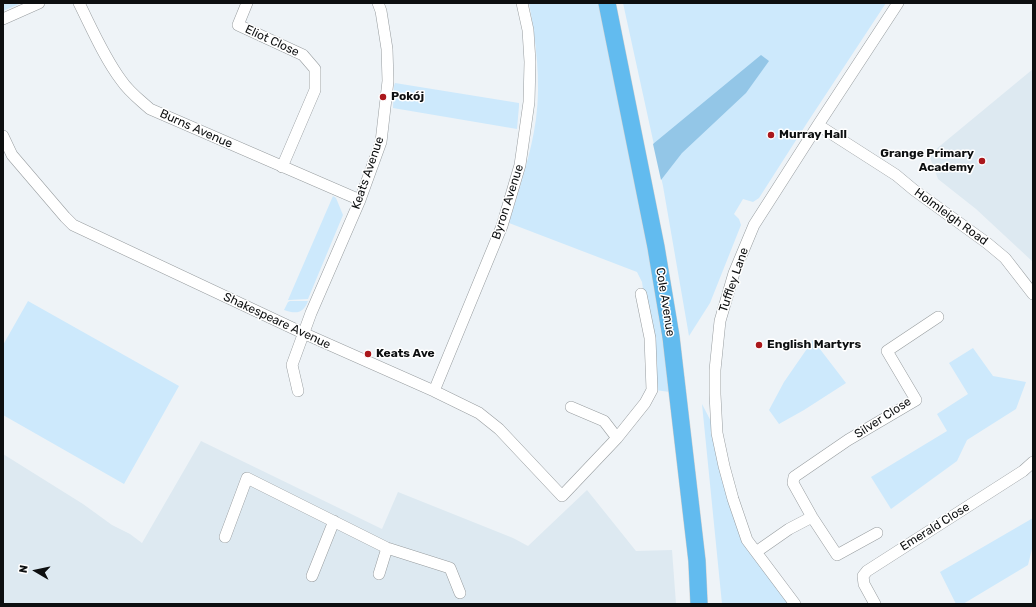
<!DOCTYPE html>
<meta charset="utf-8">
<style>
body{margin:0}
#map{position:relative;width:1036px;height:607px;overflow:hidden;background:#eef3f7;font-family:Rubik,sans-serif}
canvas{display:block}
.frame{position:absolute;inset:0;border:4px solid #0d0f10;pointer-events:none}
.north{position:absolute;left:16px;top:551px;width:40px;height:40px;-webkit-text-stroke:3px #fff;paint-order:stroke;rotate:279deg;font-size:11px;font-weight:700;line-height:16px;text-align:center;color:#0d0f10}
.north::after{content:'';display:block;margin:auto;width:14px;height:18px;background:#0d0f10;clip-path:polygon(50% 0,100% 100%,50% 72%,0 100%)}
</style>
<div id="map">
<canvas width="1036" height="607"></canvas>
<div class="frame"></div>
<div class="north">N</div>
</div>
<script>
const ctx = document.querySelector('canvas').getContext('2d');
ctx.lineJoin = 'round';
function fillPath(path, color) {
  ctx.fillStyle = color;
  ctx.fill(path, 'evenodd');
}
function trace(path, color, width, dash) {
  ctx.strokeStyle = color;
  ctx.lineWidth = width;
  ctx.lineCap = dash ? 'butt' : 'round';
  ctx.setLineDash(dash || []);
  ctx.stroke(path);
}
function write(font, color, halo, rows, align = 'center') {
  ctx.font = font + ' Rubik,sans-serif';
  ctx.lineWidth = 3;
  ctx.setLineDash([]);
  ctx.textBaseline = 'middle';
  ctx.strokeStyle = halo;
  ctx.fillStyle = color;
  for (const [text, x, y, turn = 0] of rows) {
    ctx.save();
    ctx.translate(x, y);
    ctx.rotate((+turn || 0) * Math.PI / 180);
    ctx.textAlign = isNaN(turn) ? turn : align;
    if (halo) ctx.strokeText(text, 0, 0);
    ctx.fillText(text, 0, 0);
    ctx.restore();
  }
}
const built = new Path2D(`
 M 1033,69 L 1033,262 L 976,209 L 938,179 L 929,155 Z
 M 201,441 L 382,529 L 398,492 L 513,538 L 528,546 L 587,490 L 636,551 L 672,550 L 676,604 L 3,604 L 3,454 L 83,504 L 112,525 L 130,534 L 142,543 Z`);
const green = new Path2D(`
 M 3,3 L 21,3 L 3,11 Z
 M 529,3 L 599,3 L 652,272 L 670,392 L 655,390 L 656,381 L 642,282 L 637,272 L 509,223 C 519,189 531,155 536,119 C 541,81 536,41 529,3 Z
 M 623,3 L 886,3 L 807,123 L 759,198 L 753,202 L 743,199 L 734,214 L 739,219 L 741,225 L 710,303 L 689,336 L 663,186 Z
 M 395,83 L 519,103 L 519,106 L 517,129 L 393,108 L 394,86 Z
 M 333,196 L 336,198 L 343,215 L 308,299 L 288,300 Z
 M 28,301 L 179,386 L 124,484 L 3,415 L 3,345 Z
 M 290,301 L 308,301 C 303,314 296,314 284,310 L 288,302 Z
 M 813,340 L 846,383 L 804,410 L 779,424 L 769,410 L 784,382 Z
 M 973,348 L 993,376 L 1026,382 L 1016,409 L 967,440 L 957,461 L 891,509 L 871,477 L 947,431 L 937,414 L 968,394 L 949,363 Z
 M 702,404 L 717,433 L 747,540 L 795,604 L 722,604 Z
 M 1033,518 L 1033,545 L 1028,565 L 963,604 L 956,604 L 940,572 Z`);
const forest = new Path2D(`
 M 761,55 L 769,61 L 746,93 L 682,153 L 661,180 L 653,144 Z`);
const minor = new Path2D(`
 M 79,3 C 92,29 104,57 121,80 C 129,92 140,100 150,109 L 360,200
 M 247,3 L 238,25 L 303,55 L 315,69 L 315,90 L 282,167
 M 3,19 L 39,3
 M 818,125 L 896,175 L 914,190 L 987,243 L 1005,258 L 1033,294
 M 3,136 L 12,155 L 65,217 L 73,225 L 303,333 L 434,391 L 479,413 L 499,429 L 562,496 L 617,438 L 645,403 L 652,390 L 650,338 L 641,294
 M 298,391 L 292,365 L 311,313 L 360,200 L 381,142 L 388,81 L 387,49 L 381,11 L 378,3
 M 434,391 L 502,226 L 520,165 L 529,102 L 530,62 L 528,30 L 522,3
 M 571,407 L 604,421 L 617,438
 M 877,533 L 837,555 L 812,517 L 793,483 L 794,477 L 848,440 L 916,400 L 887,351 L 938,317
 M 225,537 L 247,478 L 387,548 L 450,568 L 460,593
 M 756,552 L 789,529 L 812,517
 M 379,574 L 387,548
 M 312,576 L 334,521
 M 795,604 L 747,540 L 733,499 L 724,466 L 717,433 L 715,394 L 715,370 L 720,321 L 734,273 L 754,225 L 818,125 L 898,3
 M 875,604 L 864,584 L 863,576 L 867,571 L 1023,471 L 1033,462`);
const highway = new Path2D(`
 M 607,3 L 656,247 L 671,337 L 697,561 L 699,604`);
const markers = [
 [383,97,4,"#aa171b"],
 [771,135,4,"#aa171b"],
 [982,161,4,"#aa171b"],
 [759,345,4,"#aa171b"],
 [368,354,4,"#aa171b"]
];
const streetNames = [
 ["Eliot Close",272,41,25],
 ["Burns Avenue",196,129,24],
 ["Keats Avenue",368,173,-71],
 ["Byron Avenue",508,202,-72],
 ["Holmleigh Road",951,217,36],
 ["Tuffley Lane",734,280,-71],
 ["Cole Avenue",665,302,81],
 ["Shakespeare Avenue",277,321,25],
 ["Silver Close",883,418,-33],
 ["Emerald Close",935,527,-32]
];
const poiNames = [
 ["Pokój",391,97],
 ["Murray Hall",779,135],
 ["Grange Primary",974,154,"right"],
 ["Academy",974,168,"right"],
 ["English Martyrs",767,345],
 ["Keats Ave",376,354]
];
fillPath(built, '#dde9f1');
fillPath(green, '#cde9fc');
fillPath(forest, '#93c6e7');
trace(minor, '#979c9f', 12);
trace(highway, '#cfcfcf', 18);
trace(minor, '#fff', 11);
trace(highway, '#62bbef', 17);
for (const [x, y, r, color] of markers) {
  const dot = new Path2D();
  dot.arc(x, y, r, 0, 2 * Math.PI);
  ctx.fillStyle = color;
  ctx.fill(dot);
  trace(dot, '#fff', 1.5);
}
write('12px', '#0d0f10', '#fff', streetNames);
write('bold 12px', '#0d0f10', '#fff', poiNames, 'left');
</script>
